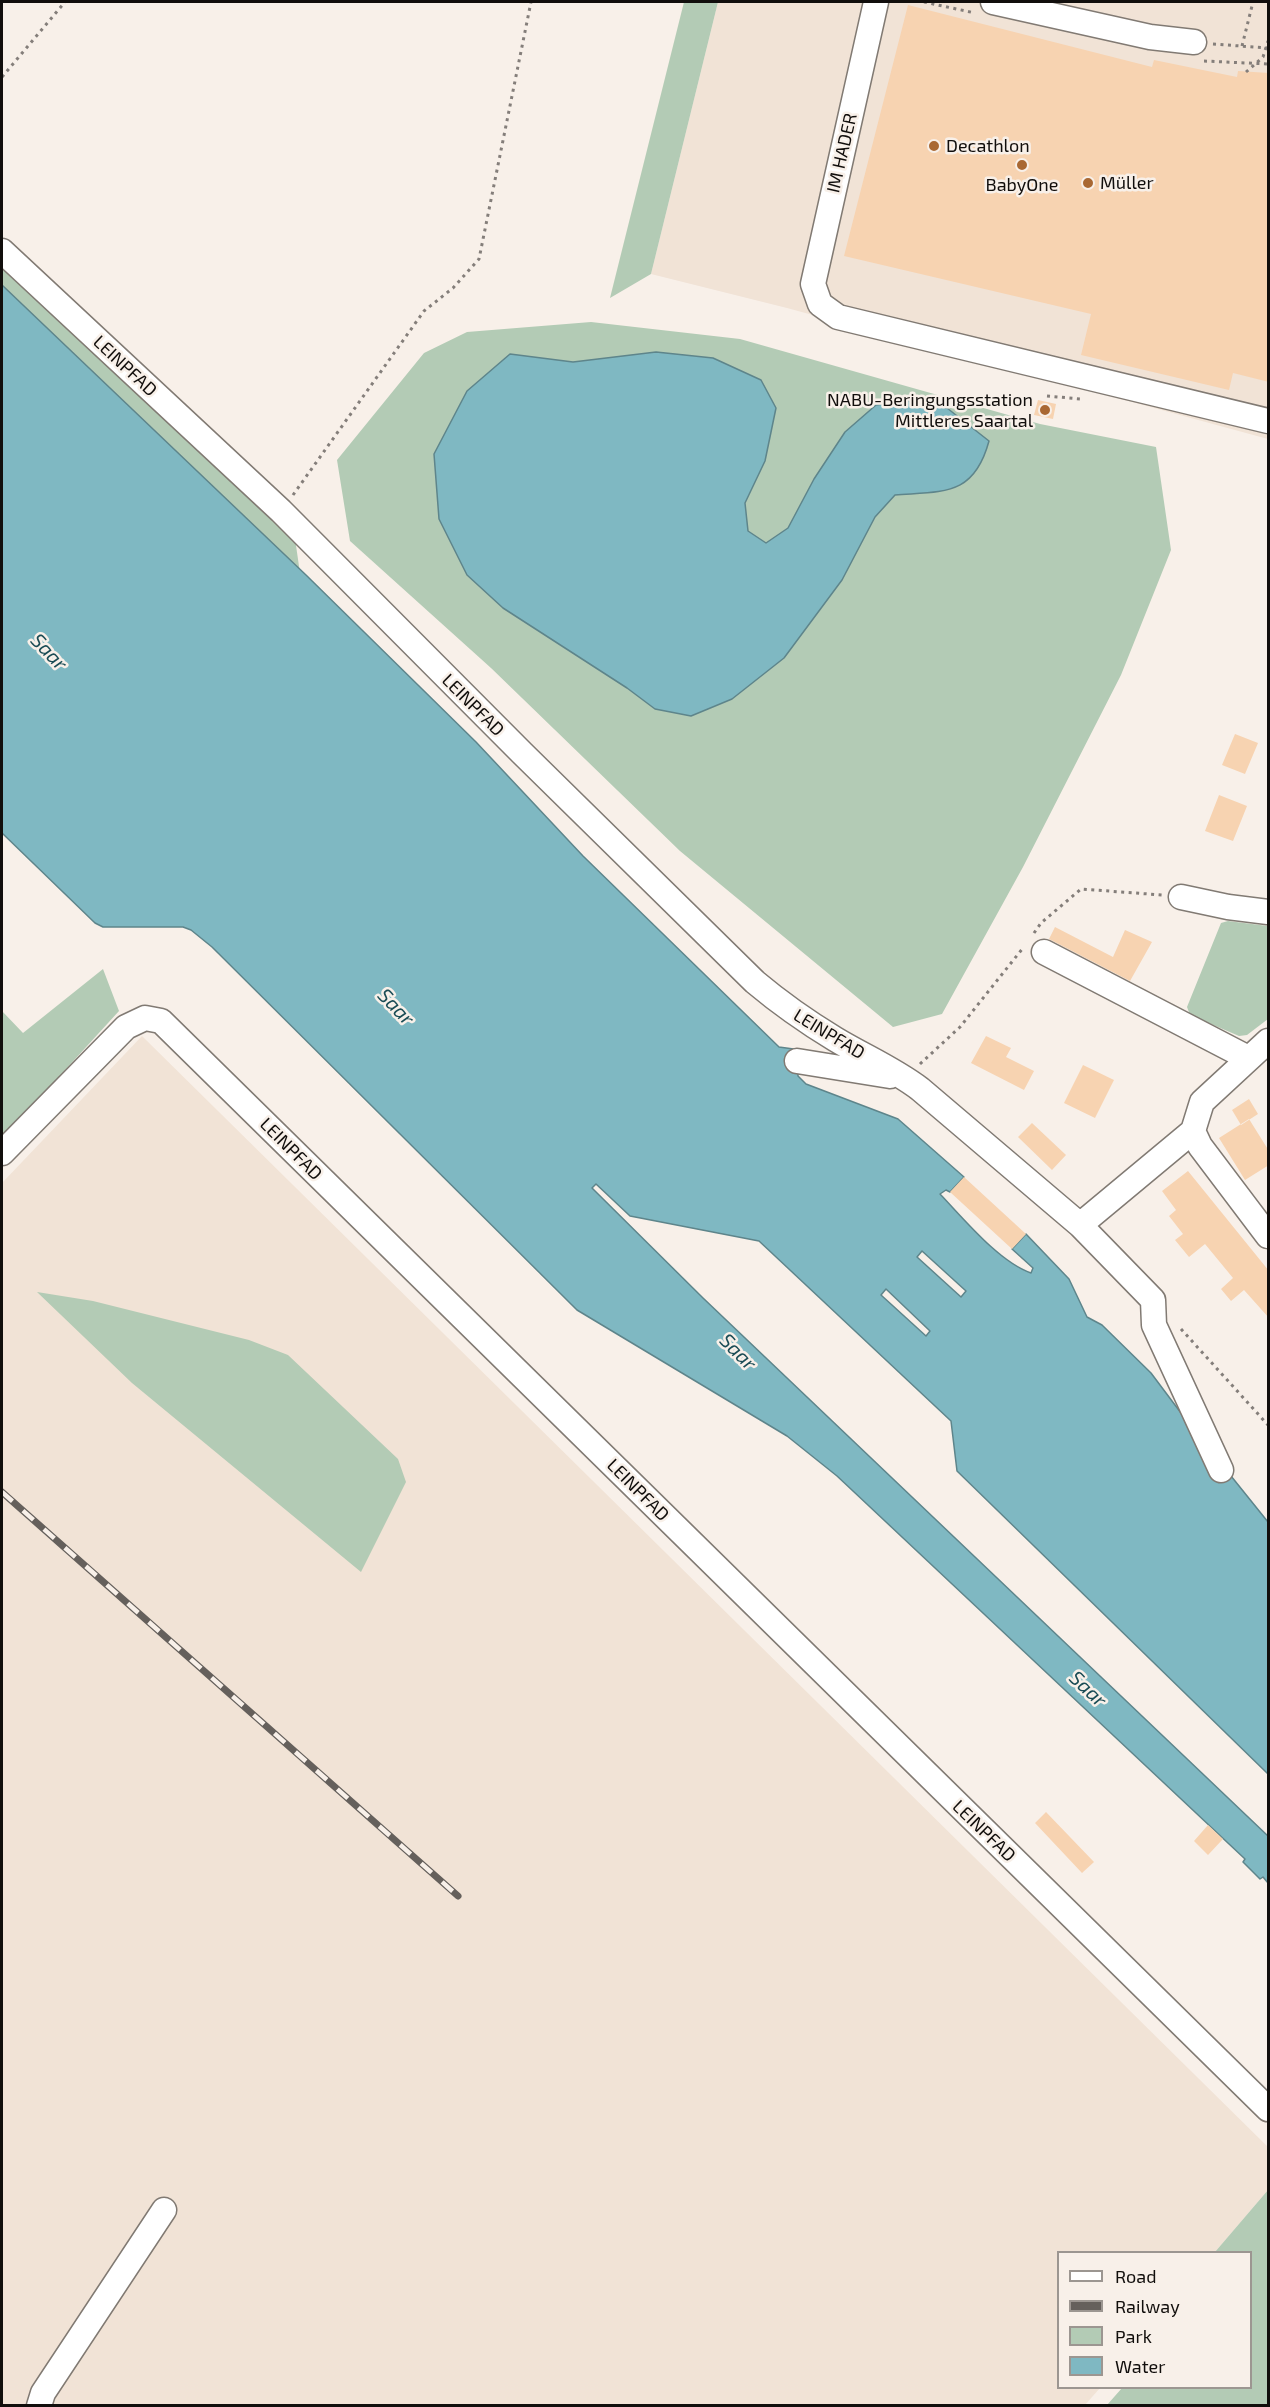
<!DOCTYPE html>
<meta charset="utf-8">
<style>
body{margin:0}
#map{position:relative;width:1270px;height:2407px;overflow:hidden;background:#f8f0e9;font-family:"Exo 2",sans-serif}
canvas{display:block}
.frame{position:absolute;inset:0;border:3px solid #110e0c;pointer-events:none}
.legend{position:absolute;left:1057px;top:2251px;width:195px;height:138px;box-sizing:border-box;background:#f8f0e9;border:2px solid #9c9691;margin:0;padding:8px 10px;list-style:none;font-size:18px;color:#110e0c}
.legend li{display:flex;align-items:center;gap:12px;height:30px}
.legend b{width:30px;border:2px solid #9c9691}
</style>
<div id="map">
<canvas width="1270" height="2407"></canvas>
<div class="frame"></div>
<ul class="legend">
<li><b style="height:8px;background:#fff"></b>Road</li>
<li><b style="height:8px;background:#65605c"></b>Railway</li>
<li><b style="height:16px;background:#b3cbb5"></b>Park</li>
<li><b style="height:16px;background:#7fb8c2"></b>Water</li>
</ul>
</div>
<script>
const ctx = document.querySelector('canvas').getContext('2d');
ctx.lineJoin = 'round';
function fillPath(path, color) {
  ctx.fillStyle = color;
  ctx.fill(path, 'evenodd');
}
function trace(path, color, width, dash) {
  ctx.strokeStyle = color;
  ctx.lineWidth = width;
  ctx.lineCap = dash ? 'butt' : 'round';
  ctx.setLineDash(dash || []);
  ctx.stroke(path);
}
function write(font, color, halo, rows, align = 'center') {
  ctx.font = font + ' "Exo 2",sans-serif';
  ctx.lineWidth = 5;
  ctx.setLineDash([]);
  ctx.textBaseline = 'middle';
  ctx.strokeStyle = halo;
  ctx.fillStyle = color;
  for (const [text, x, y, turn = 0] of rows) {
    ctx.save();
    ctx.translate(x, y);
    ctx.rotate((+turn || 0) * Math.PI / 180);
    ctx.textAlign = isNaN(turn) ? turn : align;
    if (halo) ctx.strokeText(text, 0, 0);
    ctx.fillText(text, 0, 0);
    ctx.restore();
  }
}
const built = new Path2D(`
 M 718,2 L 1268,2 L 1268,439 L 787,308 L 651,274 Z
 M 142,1036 L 1268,2147 L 1268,2190 L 1215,2252 L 1058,2252 L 1058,2388 L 1100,2388 L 1085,2405 L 2,2405 L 2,1183 Z`);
const green = new Path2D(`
 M 684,2 L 718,2 L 651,274 L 610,298 Z
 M 2,243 L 291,511 L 300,573 L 2,294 Z
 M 591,322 L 740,339 L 1040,424 L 1156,447 L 1171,550 L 1121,675 L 1023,867 L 942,1014 L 893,1027 L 680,851 L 491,668 L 350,541 L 337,460 L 424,353 L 467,332 Z
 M 1228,921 L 1268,926 L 1268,1019 L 1247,1035 L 1239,1036 L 1190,1015 L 1187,1007 L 1221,923 Z
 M 103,969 L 119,1011 L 2,1139 L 2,1011 L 23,1033 Z
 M 37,1292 L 93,1301 L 249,1340 L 288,1355 L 398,1459 L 406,1482 L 361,1572 L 132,1383 Z
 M 1268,2190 L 1268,2405 L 1107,2405 L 1122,2388 L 1250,2388 L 1250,2252 L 1215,2252 Z`);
const water = new Path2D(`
 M 2,285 L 306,575 L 476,742 L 583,856 L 779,1047 L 808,1051 L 797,1061 L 798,1076 L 806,1084 L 898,1119 L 964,1177 L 950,1192 L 946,1190 L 940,1194 C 963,1218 999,1262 1031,1273 L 1033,1268 L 1012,1249 L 1026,1234 L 1069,1279 L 1087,1317 L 1102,1325 L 1151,1373 L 1190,1425 L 1268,1522 L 1268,1774 L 957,1471 L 951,1421 L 759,1241 L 630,1216 L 596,1184 L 592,1188 L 703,1298 L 1268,1836 L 1268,1883 L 1263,1877 L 1260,1879 L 1243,1862 L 1245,1859 L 837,1476 L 787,1436 L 577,1310 L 212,947 L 191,930 L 183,927 L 103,927 L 95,923 L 2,833 ZM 922,1251 L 966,1291 L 961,1297 L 917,1257 ZM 886,1289 L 930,1331 L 926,1336 L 881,1295 Z
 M 656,352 L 713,358 L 761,380 L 776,408 L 765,461 L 745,503 L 748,531 L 766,543 L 788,528 L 814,479 L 845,432 L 876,405 L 914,400 L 947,408 L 989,441 C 974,496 945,491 895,495 L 875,517 L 842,580 L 784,658 L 732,699 L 691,716 L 655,709 L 627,688 L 503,608 L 467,575 L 439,519 L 434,454 L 467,391 L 510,354 L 573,362 Z`);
const building = new Path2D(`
 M 908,5 L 1152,67 L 1154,60 L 1237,77 L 1238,71 L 1269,73 L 1269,382 L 1233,373 L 1229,390 L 1081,355 L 1091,314 L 844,256 Z
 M 1038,400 L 1056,404 L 1053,419 L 1034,415 Z
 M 1235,734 L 1258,743 L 1245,774 L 1222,765 Z
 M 1219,795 L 1247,806 L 1233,841 L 1205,831 Z
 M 1055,927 L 1113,957 L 1125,930 L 1152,942 L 1130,981 L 1049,939 Z
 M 986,1036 L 1011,1048 L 1006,1057 L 1034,1071 L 1024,1090 L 971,1063 Z
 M 1083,1065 L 1114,1080 L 1095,1118 L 1064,1103 Z
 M 1249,1099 L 1258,1114 L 1241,1125 L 1232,1110 Z
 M 1249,1119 L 1269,1151 L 1269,1165 L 1245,1180 L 1219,1138 Z
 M 1032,1123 L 1066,1155 L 1052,1170 L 1018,1137 Z
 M 1188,1171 L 1269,1271 L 1269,1318 L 1244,1290 L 1231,1301 L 1221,1289 L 1233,1278 L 1205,1244 L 1189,1257 L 1175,1240 L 1183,1234 L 1169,1216 L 1176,1210 L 1162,1191 Z
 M 964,1177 L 1026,1234 L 1012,1249 L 950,1192 Z
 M 1046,1812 L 1094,1862 L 1082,1873 L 1035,1823 Z
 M 1208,1825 L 1223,1839 L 1208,1855 L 1194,1841 Z`);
const path = new Path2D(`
 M 924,2 L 975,13
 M 1213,44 L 1268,48
 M 1242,46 L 1253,2
 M 1204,61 L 1268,64
 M 1246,72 L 1263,57 L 1268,41
 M 2,77 L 65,2
 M 1047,396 L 1081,399
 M 293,495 L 424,311 L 453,288 L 479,259 L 531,2
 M 1034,933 L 1041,923 L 1081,889 L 1162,895
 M 920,1064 L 960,1027 L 1023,948
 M 1181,1329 L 1268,1425`);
const minor = new Path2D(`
 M 876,2 L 813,284 L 820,304 L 838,317 L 1268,421
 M 993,2 L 1150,37 L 1194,42
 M 2,251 L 281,511 L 522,753 L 755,982 C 780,1003 807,1022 835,1039 C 863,1056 894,1069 920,1089 L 1080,1225 L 1153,1300 L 1154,1325 L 1221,1470
 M 1181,897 L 1228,907 L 1268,912
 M 1044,952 L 1248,1058
 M 1268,1041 L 1202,1102 L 1193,1131 L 1200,1146 L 1268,1236
 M 797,1061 L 890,1076
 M 2,1153 L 126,1027 L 145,1018 L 161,1021 L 1268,2109
 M 1080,1225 L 1193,1131
 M 39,2406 L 43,2393 L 164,2210`);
const rail = new Path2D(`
 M 2,1492 L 458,1896`);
const markers = [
 [934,146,6,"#a96833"],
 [1022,165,6,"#a96833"],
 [1088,183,6,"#a96833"],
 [1045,410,6,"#a96833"]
];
const poiNames = [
 ["Decathlon",946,146],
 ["Müller",1100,183],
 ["BabyOne",1022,185,"center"],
 ["NABU-Beringungsstation",1033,400,"right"],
 ["Mittleres Saartal",1033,421,"right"]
];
const streetNames = [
 ["IM HADER",842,153,-77],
 ["LEINPFAD",125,366,43],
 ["LEINPFAD",473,705,45],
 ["LEINPFAD",829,1034,31],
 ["LEINPFAD",291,1149,45],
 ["LEINPFAD",638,1490,45],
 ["LEINPFAD",984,1831,44]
];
const waterNames = [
 ["Saar",49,652,46],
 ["Saar",396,1007,46],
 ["Saar",738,1352,45],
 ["Saar",1088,1689,43]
];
fillPath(built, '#f1e3d6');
fillPath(green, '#b3cbb5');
fillPath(water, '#7fb8c2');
trace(water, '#5e858b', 1.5);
fillPath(building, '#f7d3b1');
trace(minor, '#817a73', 27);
trace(path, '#847e7a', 3, [3, 4.5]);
trace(minor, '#fff', 24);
trace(rail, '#65605c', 7);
trace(rail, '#f8f0e9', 4.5, [14]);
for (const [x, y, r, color] of markers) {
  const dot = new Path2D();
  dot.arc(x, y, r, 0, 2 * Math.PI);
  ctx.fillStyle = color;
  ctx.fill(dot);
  trace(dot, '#f8f0e9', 2);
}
write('18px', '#110e0c', '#f8f0e9', poiNames, 'left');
write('18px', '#110e0c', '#f8f0e9', streetNames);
write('italic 20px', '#1a4c55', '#f8f0e9', waterNames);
</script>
